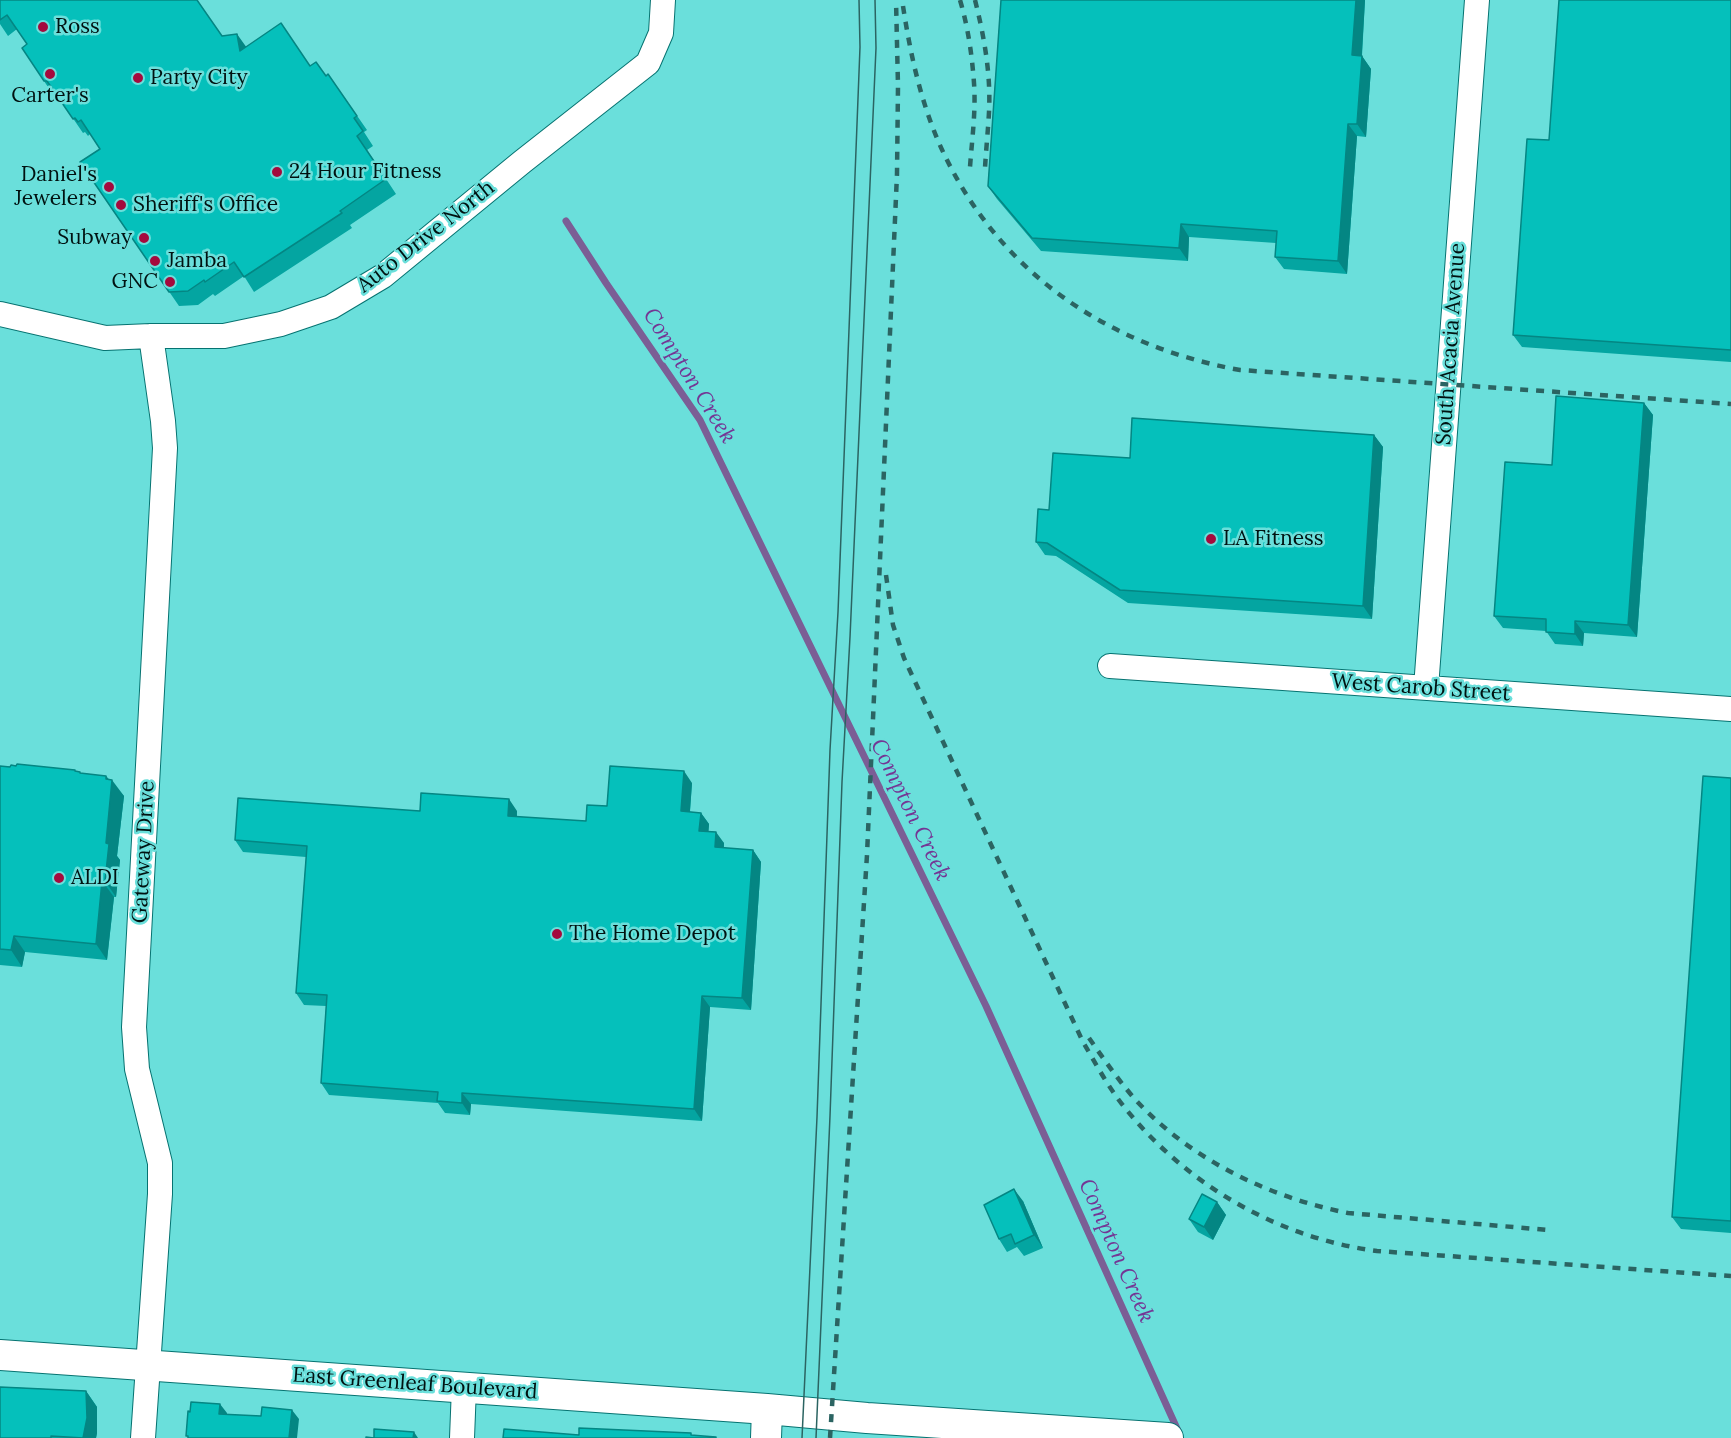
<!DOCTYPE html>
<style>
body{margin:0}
canvas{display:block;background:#6adfdb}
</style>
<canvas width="1731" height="1438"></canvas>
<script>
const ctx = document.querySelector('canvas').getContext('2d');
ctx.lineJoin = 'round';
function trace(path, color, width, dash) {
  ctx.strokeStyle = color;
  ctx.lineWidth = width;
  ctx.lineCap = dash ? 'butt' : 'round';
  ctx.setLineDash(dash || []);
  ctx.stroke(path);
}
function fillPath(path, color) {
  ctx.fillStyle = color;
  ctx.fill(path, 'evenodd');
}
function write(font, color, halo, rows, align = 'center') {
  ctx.font = font + ' Lora,serif';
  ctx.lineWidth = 5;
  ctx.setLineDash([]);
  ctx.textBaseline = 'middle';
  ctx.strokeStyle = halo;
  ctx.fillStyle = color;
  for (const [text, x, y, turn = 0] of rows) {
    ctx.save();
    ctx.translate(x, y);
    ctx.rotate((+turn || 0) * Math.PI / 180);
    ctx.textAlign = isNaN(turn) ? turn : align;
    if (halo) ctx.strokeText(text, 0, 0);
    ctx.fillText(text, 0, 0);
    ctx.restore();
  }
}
const stream = new Path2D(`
 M 566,221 L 606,283 L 700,420 L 986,1006 L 1179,1433`);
const minor = new Path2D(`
 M 0,314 L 105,338 L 151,336 L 224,336 L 281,324 L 331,307 L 383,276 L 522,162 L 648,63 L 661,33 L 663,0
 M 1110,666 L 1731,709
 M 1426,688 L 1477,0
 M 143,1438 L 160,1194 L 160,1163 L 137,1069 L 134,1027 L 165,448 L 163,421 L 151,336
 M 462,1438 L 464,1387`);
const tertiary = new Path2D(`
 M 0,1355 L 767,1409 L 867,1418 L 1168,1438
 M 766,1438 L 767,1409`);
const tram = new Path2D(`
 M 802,1438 L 817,1117 L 830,750 L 838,612 L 860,47 L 859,0
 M 816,1438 L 830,1116 L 842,782 L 850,637 L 876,48 L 875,0`);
const rail = new Path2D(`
 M 960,0 C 968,27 972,55 974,83 C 976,111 972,139 970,167
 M 975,0 C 984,36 991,74 989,112 C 988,131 986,150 985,168
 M 903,6 C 910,52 920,99 939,143 C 995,270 1106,346 1240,370 L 1731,404
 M 886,575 L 893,625 L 904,658 L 1083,1042 C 1096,1064 1108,1087 1125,1108 C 1187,1185 1278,1238 1377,1251 L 1731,1276
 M 1089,1038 C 1103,1058 1117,1078 1133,1097 C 1188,1158 1267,1197 1348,1213 L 1548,1230
 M 830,1438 L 867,855 L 897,174 L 898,86 L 896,0`);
const wall = new Path2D(`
 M 0,0 L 222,36 L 246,47 L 310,66 L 326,76 L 328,74 L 367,130 L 364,132 L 373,146 L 367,150 L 396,194 L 350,225 L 352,228 L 254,292 L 244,276 L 215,296 L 213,294 L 198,305 L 179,306 L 80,162 L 100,149 L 90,134 L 88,136 L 85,132 L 83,133 L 57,95 L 54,96 L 44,81 L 27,44 L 17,29 L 8,36 L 0,24 Z
 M 1001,0 L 1365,0 L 1362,56 L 1371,69 L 1366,137 L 1357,136 L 1347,274 L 1284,269 L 1275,257 L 1276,243 L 1189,237 L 1188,261 L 1041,251 L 997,199 L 988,186 Z
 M 1731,0 L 1731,362 L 1522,347 L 1513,335 L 1549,140 Z
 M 1644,403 L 1653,415 L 1637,637 L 1584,633 L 1583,646 L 1555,644 L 1546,631 L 1503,628 L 1494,616 L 1552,465 Z
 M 1374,435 L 1383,447 L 1372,619 L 1128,603 L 1056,556 L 1045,555 L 1036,542 L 1049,510 L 1130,458 Z
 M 0,766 L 76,771 L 81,774 L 106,776 L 124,796 L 117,856 L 120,860 L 116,897 L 114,897 L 107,960 L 25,952 L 22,967 L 0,965 Z
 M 1731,778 L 1731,1233 L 1681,1229 L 1672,1217 Z
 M 692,783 L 690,812 L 701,813 L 709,824 L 708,831 L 724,843 L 724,848 L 753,850 L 761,862 L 751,1010 L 710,1007 L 702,1121 L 471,1104 L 470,1115 L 445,1113 L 438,1103 L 329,1095 L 321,1083 L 326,1006 L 304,1005 L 296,993 L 306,857 L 243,852 L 235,840 L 420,811 L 517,811 L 517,817 L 586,821 L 607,806 Z
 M 1023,1201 L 1043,1248 L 1024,1256 L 1017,1247 L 1007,1252 L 999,1239 Z
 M 1217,1202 L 1226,1215 L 1213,1240 L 1198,1232 L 1189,1219 Z
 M 6,1387 L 86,1391 L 97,1407 L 97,1433 L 96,1438 L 0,1438 Z`);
const shadedWall = new Path2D(`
 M 1356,0 L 1365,0 L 1361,68 L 1352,55 Z
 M 237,34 L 247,48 L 240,51 Z
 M 1362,56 L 1371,69 L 1366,137 L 1357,124 Z
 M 1348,124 L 1357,136 L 1347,274 L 1338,261 Z
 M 1181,224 L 1189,237 L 1188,261 L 1179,248 Z
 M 1644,403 L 1653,415 L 1637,637 L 1628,625 Z
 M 1374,435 L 1383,447 L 1372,619 L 1363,606 Z
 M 1575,621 L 1584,633 L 1583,646 L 1575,634 Z
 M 684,771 L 692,783 L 689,823 L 681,811 Z
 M 106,776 L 112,784 L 112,780 L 124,796 L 117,856 L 120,860 L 116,897 L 105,881 Z
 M 509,799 L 517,811 L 516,828 L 508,816 Z
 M 701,813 L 709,824 L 708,842 L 699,831 Z
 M 716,832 L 724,843 L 723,859 L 715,847 Z
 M 753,850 L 761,862 L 751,1010 L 742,998 Z
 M 102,881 L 114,897 L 107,960 L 96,944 Z
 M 14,936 L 25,952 L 22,967 L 11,950 Z
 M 702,996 L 710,1007 L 702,1121 L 694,1109 Z
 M 462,1093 L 471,1104 L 470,1115 L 462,1103 Z
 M 1014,1189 L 1023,1201 L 1043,1248 L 1034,1235 Z
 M 1217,1202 L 1226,1215 L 1213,1240 L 1204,1227 Z
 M 86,1391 L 97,1407 L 97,1433 L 96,1438 L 83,1438 Z
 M 220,1404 L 227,1413 L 226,1423 L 219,1414 Z
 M 292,1410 L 299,1419 L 297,1438 L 289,1438 Z
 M 414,1432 L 418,1438 L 413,1438 Z`);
const building = new Path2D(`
 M 0,0 L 197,0 L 222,36 L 237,34 L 240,51 L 281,23 L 310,66 L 316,62 L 326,76 L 328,74 L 357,116 L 354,118 L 363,131 L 357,136 L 386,179 L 340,211 L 342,213 L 244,277 L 234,262 L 205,282 L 204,280 L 188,291 L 169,292 L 80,162 L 100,149 L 81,120 L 78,122 L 75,118 L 73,119 L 47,81 L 44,81 L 22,48 L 27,44 L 7,15 L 0,20 Z
 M 1001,0 L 1356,0 L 1352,55 L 1362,56 L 1357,124 L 1348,124 L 1338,261 L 1275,257 L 1277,231 L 1181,224 L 1179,248 L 1032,238 L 988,186 Z
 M 1559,0 L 1731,0 L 1731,350 L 1513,335 L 1527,139 L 1549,140 Z
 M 1556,396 L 1644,403 L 1628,625 L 1575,621 L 1575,634 L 1546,632 L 1546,619 L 1494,616 L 1505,462 L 1552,465 Z
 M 1132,418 L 1374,435 L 1363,606 L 1120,590 L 1047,543 L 1036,542 L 1038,509 L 1049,510 L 1053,453 L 1130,458 Z
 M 17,764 L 75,770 L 75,771 L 80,772 L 80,773 L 106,776 L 106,779 L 112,780 L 106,843 L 109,844 L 105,881 L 102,881 L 96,944 L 14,936 L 11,950 L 0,949 L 0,766 L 10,767 L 11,765 L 16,766 Z
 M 610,766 L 684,771 L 681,811 L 701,813 L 699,831 L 716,832 L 715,847 L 753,850 L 742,998 L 702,996 L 694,1109 L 462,1093 L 462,1103 L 437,1101 L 438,1092 L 321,1083 L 327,995 L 296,993 L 307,846 L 235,840 L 238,798 L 420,811 L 421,793 L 509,799 L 508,816 L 586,821 L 587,805 L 607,806 Z
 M 1703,776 L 1731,778 L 1731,1221 L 1672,1217 Z
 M 1014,1189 L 1034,1235 L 1015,1244 L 1011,1234 L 999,1239 L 984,1205 Z
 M 1202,1194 L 1217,1202 L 1204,1227 L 1189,1219 Z
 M 0,1387 L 86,1391 L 87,1418 L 83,1438 L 51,1436 L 51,1438 L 0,1438 Z
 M 191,1402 L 220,1404 L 219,1414 L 261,1416 L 262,1407 L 292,1410 L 289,1438 L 188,1438 L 188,1436 L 186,1436 L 188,1411 L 190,1412 Z
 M 579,1428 L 691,1433 L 691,1435 L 716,1437 L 716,1438 L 503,1438 L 504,1429 L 579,1435 Z
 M 374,1429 L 414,1432 L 413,1438 L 366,1438 L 366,1437 L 374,1438 Z`);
const markers = [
 [43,27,6,"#a40a3d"],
 [50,74,6,"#a40a3d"],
 [138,78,6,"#a40a3d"],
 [277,172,6,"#a40a3d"],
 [109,187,6,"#a40a3d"],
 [121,205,6,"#a40a3d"],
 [144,238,6,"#a40a3d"],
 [155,261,6,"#a40a3d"],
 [170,282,6,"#a40a3d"],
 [1211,539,6,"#a40a3d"],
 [59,878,6,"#a40a3d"],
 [557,934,6,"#a40a3d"]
];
const poiNames = [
 ["Ross",55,27],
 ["Party City",150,78],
 ["Carter's",50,96,"center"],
 ["24 Hour Fitness",289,172],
 ["Daniel's",97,175,"right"],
 ["Jewelers",97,199,"right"],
 ["Sheriff's Office",133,205],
 ["Subway",132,238,"right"],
 ["Jamba",167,261],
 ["GNC",158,282,"right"],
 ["LA Fitness",1223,539],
 ["ALDI",71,878],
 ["The Home Depot",569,934]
];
const streetNames = [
 ["Auto Drive North",426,237,-38],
 ["South Acacia Avenue",1451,344,-86],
 ["West Carob Street",1421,688,4],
 ["Gateway Drive",144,852,-87],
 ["East Greenleaf Boulevard",415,1384,4]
];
const waterNames = [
 ["Compton Creek",689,376,58],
 ["Compton Creek",910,810,64],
 ["Compton Creek",1116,1251,66]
];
trace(stream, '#7b5e95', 7);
trace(minor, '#067371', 26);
trace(tertiary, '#067371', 32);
trace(minor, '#fff', 24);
trace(tertiary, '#fff', 30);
trace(tram, '#2b6462', 1.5);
trace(rail, '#2b6462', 4.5, [8, 8]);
fillPath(wall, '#04a5a1');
fillPath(shadedWall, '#048683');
fillPath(building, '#05c0bb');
trace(building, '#048683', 1.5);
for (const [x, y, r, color] of markers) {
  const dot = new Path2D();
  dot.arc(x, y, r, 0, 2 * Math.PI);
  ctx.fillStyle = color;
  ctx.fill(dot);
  trace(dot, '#6adfdb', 2);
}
write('21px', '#001211', '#6adfdb', poiNames, 'left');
write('21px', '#001211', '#6adfdb', streetNames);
write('italic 22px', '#743694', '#6adfdb', waterNames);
</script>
